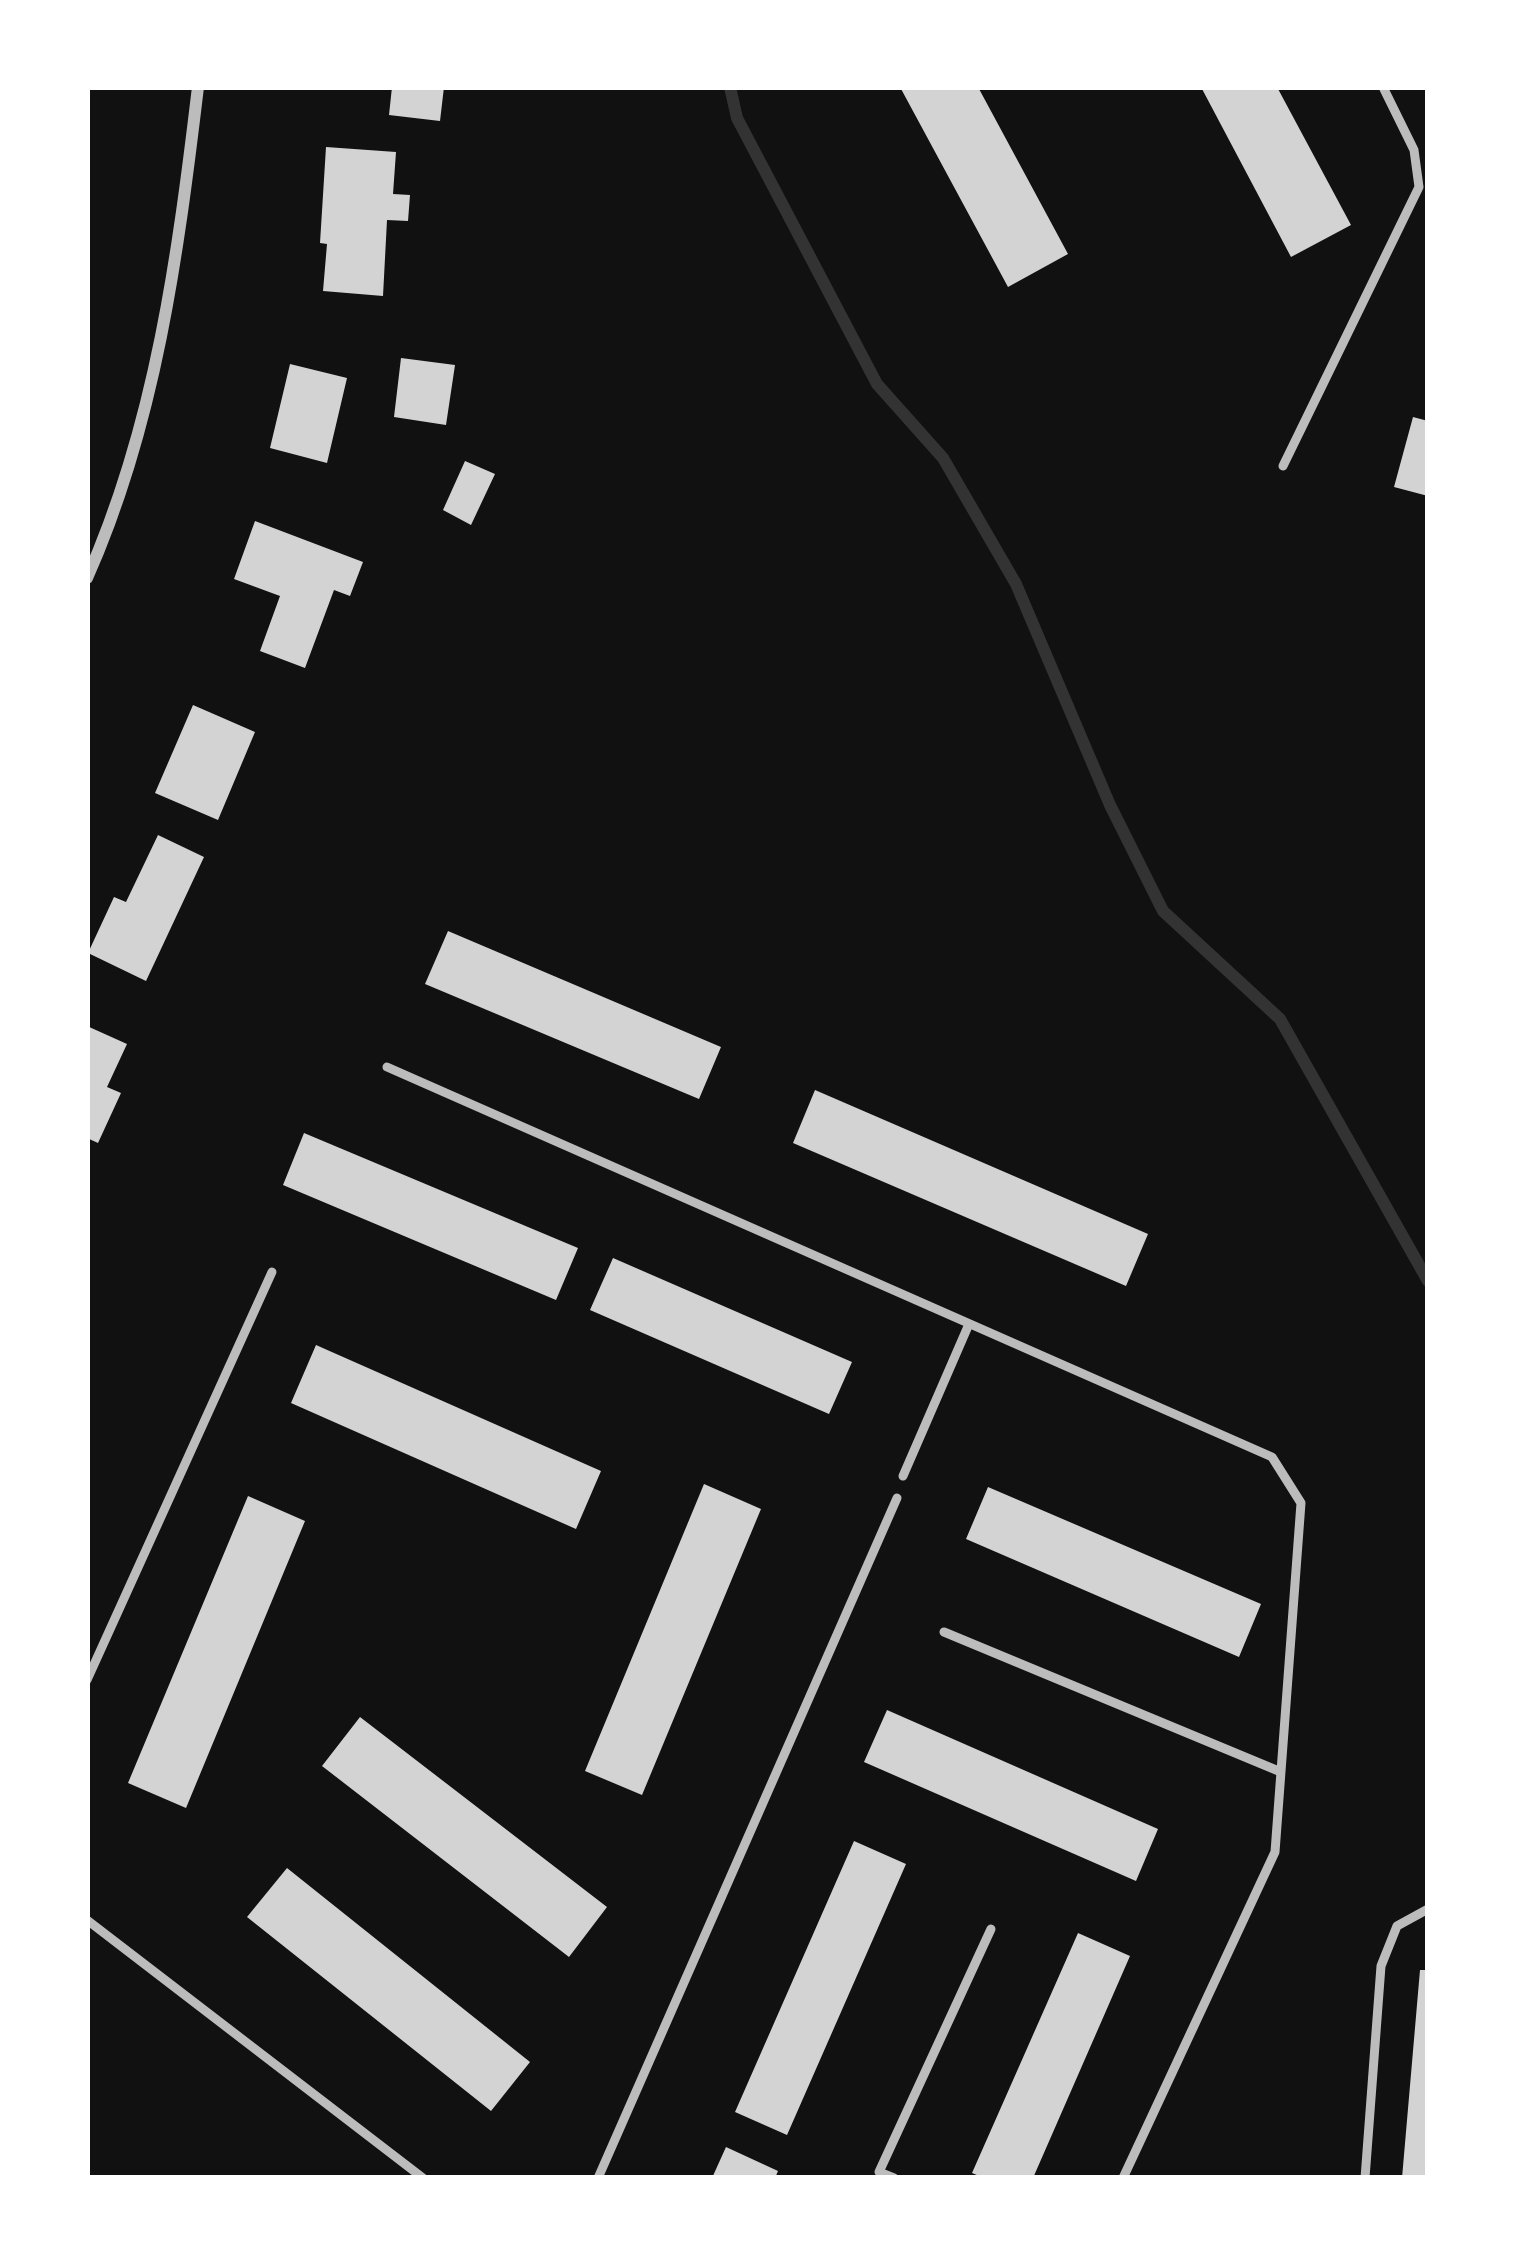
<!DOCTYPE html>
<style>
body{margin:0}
#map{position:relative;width:1515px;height:2265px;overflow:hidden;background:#111;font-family:Poppins,sans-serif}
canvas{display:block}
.frame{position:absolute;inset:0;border:90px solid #fff;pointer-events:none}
</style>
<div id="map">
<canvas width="1515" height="2265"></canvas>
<div class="frame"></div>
</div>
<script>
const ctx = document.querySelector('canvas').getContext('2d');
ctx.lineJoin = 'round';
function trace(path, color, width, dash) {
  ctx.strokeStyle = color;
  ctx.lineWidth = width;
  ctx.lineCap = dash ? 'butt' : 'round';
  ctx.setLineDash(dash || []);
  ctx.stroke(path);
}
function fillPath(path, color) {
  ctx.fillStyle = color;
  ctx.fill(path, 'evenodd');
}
const stream = new Path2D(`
 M 730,87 L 737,118 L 877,384 L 943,458 L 1016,584 L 1110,805 L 1163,911 L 1280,1019 L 1428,1281`);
const building = new Path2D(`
 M 392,87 L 444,87 L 440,121 L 389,115 Z
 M 900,87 L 978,87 L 1068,254 L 1008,287 Z
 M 1201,87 L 1277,87 L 1351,225 L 1291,257 Z
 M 326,147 L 396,152 L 393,194 L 410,195 L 408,221 L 387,220 L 383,296 L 323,291 L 327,244 L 320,243 Z
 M 401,358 L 455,365 L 446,425 L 394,417 Z
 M 290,364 L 347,378 L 327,463 L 270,448 Z
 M 1413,417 L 1428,421 L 1428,496 L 1394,487 Z
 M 465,461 L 495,474 L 471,525 L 443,510 Z
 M 255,521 L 363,562 L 350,596 L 334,590 L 305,668 L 260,651 L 280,596 L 234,579 Z
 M 193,705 L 255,732 L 218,820 L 155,793 Z
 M 158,835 L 204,857 L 146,981 L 88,953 L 114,897 L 126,902 Z
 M 448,931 L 721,1047 L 699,1099 L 425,984 Z
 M 87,1026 L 127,1044 L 107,1087 L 121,1093 L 98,1143 L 87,1138 Z
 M 815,1090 L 1148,1234 L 1126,1286 L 793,1143 Z
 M 304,1133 L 578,1248 L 556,1300 L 283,1185 Z
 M 613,1258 L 852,1362 L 829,1414 L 590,1310 Z
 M 316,1345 L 601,1471 L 576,1529 L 291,1403 Z
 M 704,1484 L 761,1509 L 642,1795 L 585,1771 Z
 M 988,1487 L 1261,1604 L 1239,1657 L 966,1539 Z
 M 248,1496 L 305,1521 L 186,1808 L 128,1783 Z
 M 887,1710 L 1158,1829 L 1136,1881 L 864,1762 Z
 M 360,1717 L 607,1907 L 569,1957 L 322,1766 Z
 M 854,1841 L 906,1864 L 787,2135 L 735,2112 Z
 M 287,1868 L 530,2062 L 491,2111 L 247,1917 Z
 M 1078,1933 L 1130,1956 L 1033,2178 L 984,2178 L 972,2173 Z
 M 1420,1970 L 1428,1970 L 1428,2178 L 1402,2178 Z
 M 726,2147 L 778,2171 L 775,2178 L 712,2178 Z`);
const service = new Path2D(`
 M 1283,466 L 1419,187 L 1414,150 L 1383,87
 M 387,1067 L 1272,1457 L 1301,1503 L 1275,1852 L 1123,2178
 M 903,1476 L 969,1324
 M 944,1632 L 1281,1772
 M 87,1680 L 272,1272
 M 87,1920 L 423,2178
 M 598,2178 L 897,1498
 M 894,2178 L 879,2172 L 991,1929
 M 1365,2178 L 1381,1966 L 1397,1926 L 1428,1909`);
const minor = new Path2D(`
 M 87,578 C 156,423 178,254 198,87`);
trace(stream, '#333', 12);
fillPath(building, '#d3d3d3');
trace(service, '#bcbcbc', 9);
trace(minor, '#bcbcbc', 12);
</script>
